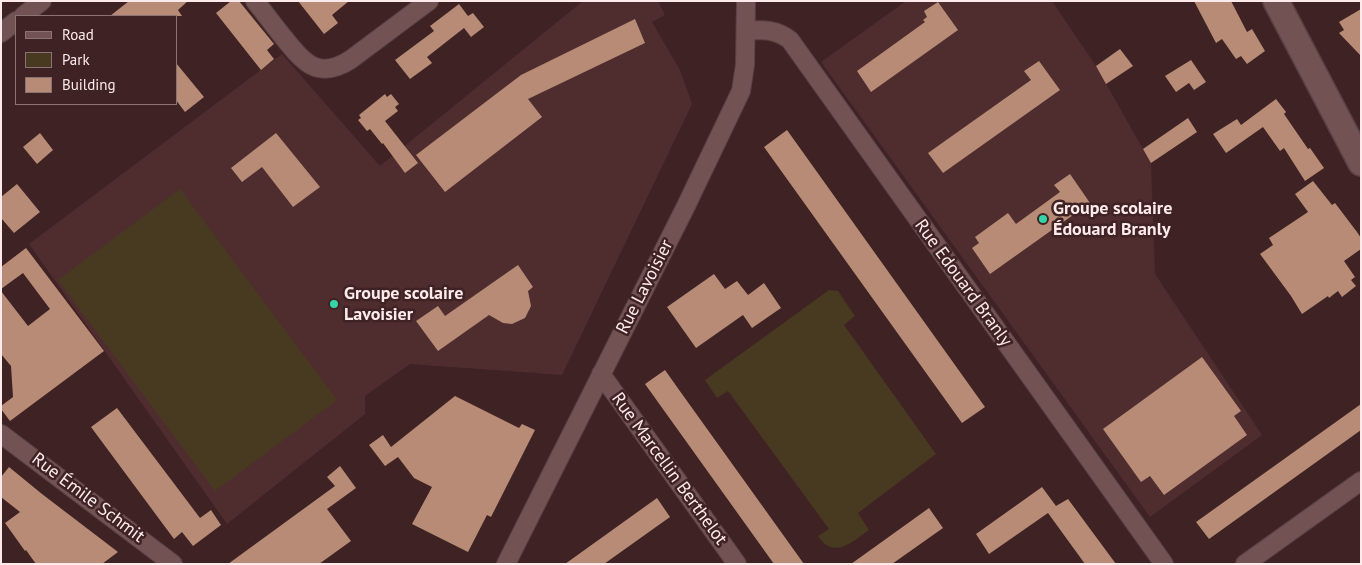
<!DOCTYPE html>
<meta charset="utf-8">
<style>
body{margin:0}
#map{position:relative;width:1362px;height:565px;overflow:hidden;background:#3f2224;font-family:"PT Sans",sans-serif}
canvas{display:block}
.frame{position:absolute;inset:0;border:2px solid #feeaea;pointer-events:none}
.legend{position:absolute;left:15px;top:15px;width:162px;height:90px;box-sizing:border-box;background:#3f2224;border:1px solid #8b7273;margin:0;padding:6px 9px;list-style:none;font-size:15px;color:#feeaea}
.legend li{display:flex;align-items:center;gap:10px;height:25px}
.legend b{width:25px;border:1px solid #8b7273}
</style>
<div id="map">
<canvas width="1362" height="565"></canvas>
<div class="frame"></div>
<ul class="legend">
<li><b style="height:6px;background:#725253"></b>Road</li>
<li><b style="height:14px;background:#483921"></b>Park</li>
<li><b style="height:14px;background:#b78b75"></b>Building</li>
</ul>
</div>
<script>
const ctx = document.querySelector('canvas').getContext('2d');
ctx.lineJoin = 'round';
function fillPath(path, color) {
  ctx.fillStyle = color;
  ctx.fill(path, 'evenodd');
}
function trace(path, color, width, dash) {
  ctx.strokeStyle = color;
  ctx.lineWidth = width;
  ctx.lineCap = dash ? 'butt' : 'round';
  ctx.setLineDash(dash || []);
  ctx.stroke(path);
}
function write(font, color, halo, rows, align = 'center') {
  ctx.font = font + ' "PT Sans",sans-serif';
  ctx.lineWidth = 5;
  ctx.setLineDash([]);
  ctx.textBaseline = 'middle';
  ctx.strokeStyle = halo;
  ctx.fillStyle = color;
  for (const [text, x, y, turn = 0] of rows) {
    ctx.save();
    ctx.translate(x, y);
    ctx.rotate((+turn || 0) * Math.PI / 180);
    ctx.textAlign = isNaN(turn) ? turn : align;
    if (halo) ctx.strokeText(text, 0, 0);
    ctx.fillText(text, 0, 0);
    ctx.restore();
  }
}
const built = new Path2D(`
 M 583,1 L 658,1 L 665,15 L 652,22 L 680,70 L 692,104 L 562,375 L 410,364 L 365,396 L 365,414 L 227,524 L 29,244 L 282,54 L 380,166 Z
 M 906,1 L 1052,1 L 1096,66 L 1151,163 L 1155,274 L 1262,435 L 1150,517 L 821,62 Z`);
const green = new Path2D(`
 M 180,189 L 337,400 L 215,491 L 58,280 Z
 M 829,290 L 838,291 L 855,316 L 844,325 L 936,454 L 858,513 L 869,530 C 852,542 834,560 818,536 L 829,529 L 728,391 L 717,398 L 705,380 Z`);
const building = new Path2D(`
 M 129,1 L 188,1 L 178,10 L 182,16 L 110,16 Z
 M 231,1 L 239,1 L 274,44 L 267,50 L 274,59 L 261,70 L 216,13 Z
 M 298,1 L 349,1 L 332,15 L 338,23 L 324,34 Z
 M 1194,1 L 1231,1 L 1247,32 L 1252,29 L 1265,51 L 1247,64 L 1241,56 L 1236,59 L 1222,39 L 1216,43 Z
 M 938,2 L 958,30 L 871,92 L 857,71 L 925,22 L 923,20 L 927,17 L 924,11 Z
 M 459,4 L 468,16 L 473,13 L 484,27 L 471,37 L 464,28 L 427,57 L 432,63 L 410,79 L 395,60 L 434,31 L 430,26 Z
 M 1361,9 L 1361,56 L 1339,33 L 1344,30 L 1339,22 Z
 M 635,19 L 645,43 L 528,99 L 542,117 L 445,192 L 416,155 L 521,75 Z
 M 1120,49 L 1133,66 L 1106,84 L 1096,66 Z
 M 1191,60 L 1206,82 L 1194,90 L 1189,83 L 1176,92 L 1165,76 Z
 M 1039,61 L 1060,90 L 943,173 L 928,153 L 1031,80 L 1024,71 Z
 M 176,63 L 204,97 L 185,112 L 176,100 Z
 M 385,94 L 387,97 L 391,94 L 399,104 L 395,107 L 398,111 L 385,121 L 418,163 L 405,173 L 383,143 L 382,144 L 370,129 L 367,131 L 358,120 L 361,118 L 359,115 Z
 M 1276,99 L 1286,112 L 1284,114 L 1308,149 L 1310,148 L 1324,168 L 1305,181 L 1284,148 L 1280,151 L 1263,127 L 1226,153 L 1213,134 L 1237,119 L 1241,125 Z
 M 1188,118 L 1197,132 L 1151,163 L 1143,149 Z
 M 787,130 L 985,407 L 962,423 L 764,147 Z
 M 40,133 L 53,150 L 37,164 L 23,147 Z
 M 276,133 L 320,187 L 293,207 L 262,167 L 242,182 L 231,168 Z
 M 1070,174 L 1090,203 L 990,274 L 972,248 L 979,243 L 975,237 L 1008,213 L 1016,224 L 1060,192 L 1054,185 Z
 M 1313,181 L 1332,205 L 1335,203 L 1357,232 L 1361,238 L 1361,249 L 1344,261 L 1355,277 L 1351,280 L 1356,286 L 1342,297 L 1338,291 L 1329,298 L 1328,296 L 1302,314 L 1291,296 L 1260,254 L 1273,245 L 1269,238 L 1308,212 L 1295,194 Z
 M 17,184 L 40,212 L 14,233 L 1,218 L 1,197 Z
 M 26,248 L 104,351 L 10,421 L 1,409 L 1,406 L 13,397 L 11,366 L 1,354 L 1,291 L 28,326 L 50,309 L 23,273 L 1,289 L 1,267 Z
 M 518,265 L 533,287 L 528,291 L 531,306 L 525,318 L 512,324 L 503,323 L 489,315 L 438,351 L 416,321 L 438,306 L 445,316 Z
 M 714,274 L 725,289 L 737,281 L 748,295 L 764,283 L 781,308 L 752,328 L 743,315 L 696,348 L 667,307 Z
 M 1202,357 L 1241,411 L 1234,416 L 1247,435 L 1164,495 L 1150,476 L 1141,482 L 1103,429 Z
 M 665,370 L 677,387 L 804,564 L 774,564 L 645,384 Z
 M 455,396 L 519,428 L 522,424 L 535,430 L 491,517 L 487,515 L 468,552 L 412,524 L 432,487 L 414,478 L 398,457 L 385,466 L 369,445 L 383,435 L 391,447 Z
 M 1361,404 L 1361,430 L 1209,539 L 1196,522 Z
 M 117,408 L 200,518 L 211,510 L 221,525 L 193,546 L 182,532 L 174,539 L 91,427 Z
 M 340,466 L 356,488 L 327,509 L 351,541 L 319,564 L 228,564 L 335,486 L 327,477 Z
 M 9,467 L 42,494 L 118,552 L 102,564 L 36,564 L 26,550 L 25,551 L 5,523 L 20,512 L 1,497 L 1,477 Z
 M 1042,487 L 1056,506 L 1068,499 L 1116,564 L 1085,564 L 1048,513 L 989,554 L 976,534 Z
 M 657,498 L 670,517 L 604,564 L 565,564 Z
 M 929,508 L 943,528 L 892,564 L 851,564 Z`);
const minor = new Path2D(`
 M 255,1 C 265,13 274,26 284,38 C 304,63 318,80 350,60 L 429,1
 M 23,16 L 42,1
 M 746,30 C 762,30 776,29 790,40 L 1164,564
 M 1,33 L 16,21
 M 601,374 L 737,564
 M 1,434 L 173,564
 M 506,564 L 686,206 L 741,91 L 745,65 L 746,1
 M 1245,564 L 1361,481`);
const secondary = new Path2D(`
 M 1276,1 L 1361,163`);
const markers = [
 [1043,219,5,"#34d4a8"],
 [334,304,5,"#34d4a8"]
];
const poiNames = [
 ["Groupe scolaire",1053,209],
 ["Édouard Branly",1053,230],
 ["Groupe scolaire",344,294],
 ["Lavoisier",344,315]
];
const streetNames = [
 ["Rue Edouard Branly",963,283,54],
 ["Rue Lavoisier",645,287,-63],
 ["Rue Marcellin Berthelot",669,469,54],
 ["Rue Émile Schmit",88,498,37]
];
fillPath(built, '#4f2d2f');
fillPath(green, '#483921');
fillPath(building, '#b78b75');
trace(minor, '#584142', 20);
trace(secondary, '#584142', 28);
trace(minor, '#725253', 18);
trace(secondary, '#725253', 25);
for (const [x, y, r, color] of markers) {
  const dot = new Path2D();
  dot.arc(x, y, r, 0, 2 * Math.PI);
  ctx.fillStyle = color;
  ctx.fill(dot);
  trace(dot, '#3f2224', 2);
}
write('bold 18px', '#feeaea', '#3f2224', poiNames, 'left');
write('18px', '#feeaea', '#3f2224', streetNames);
</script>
